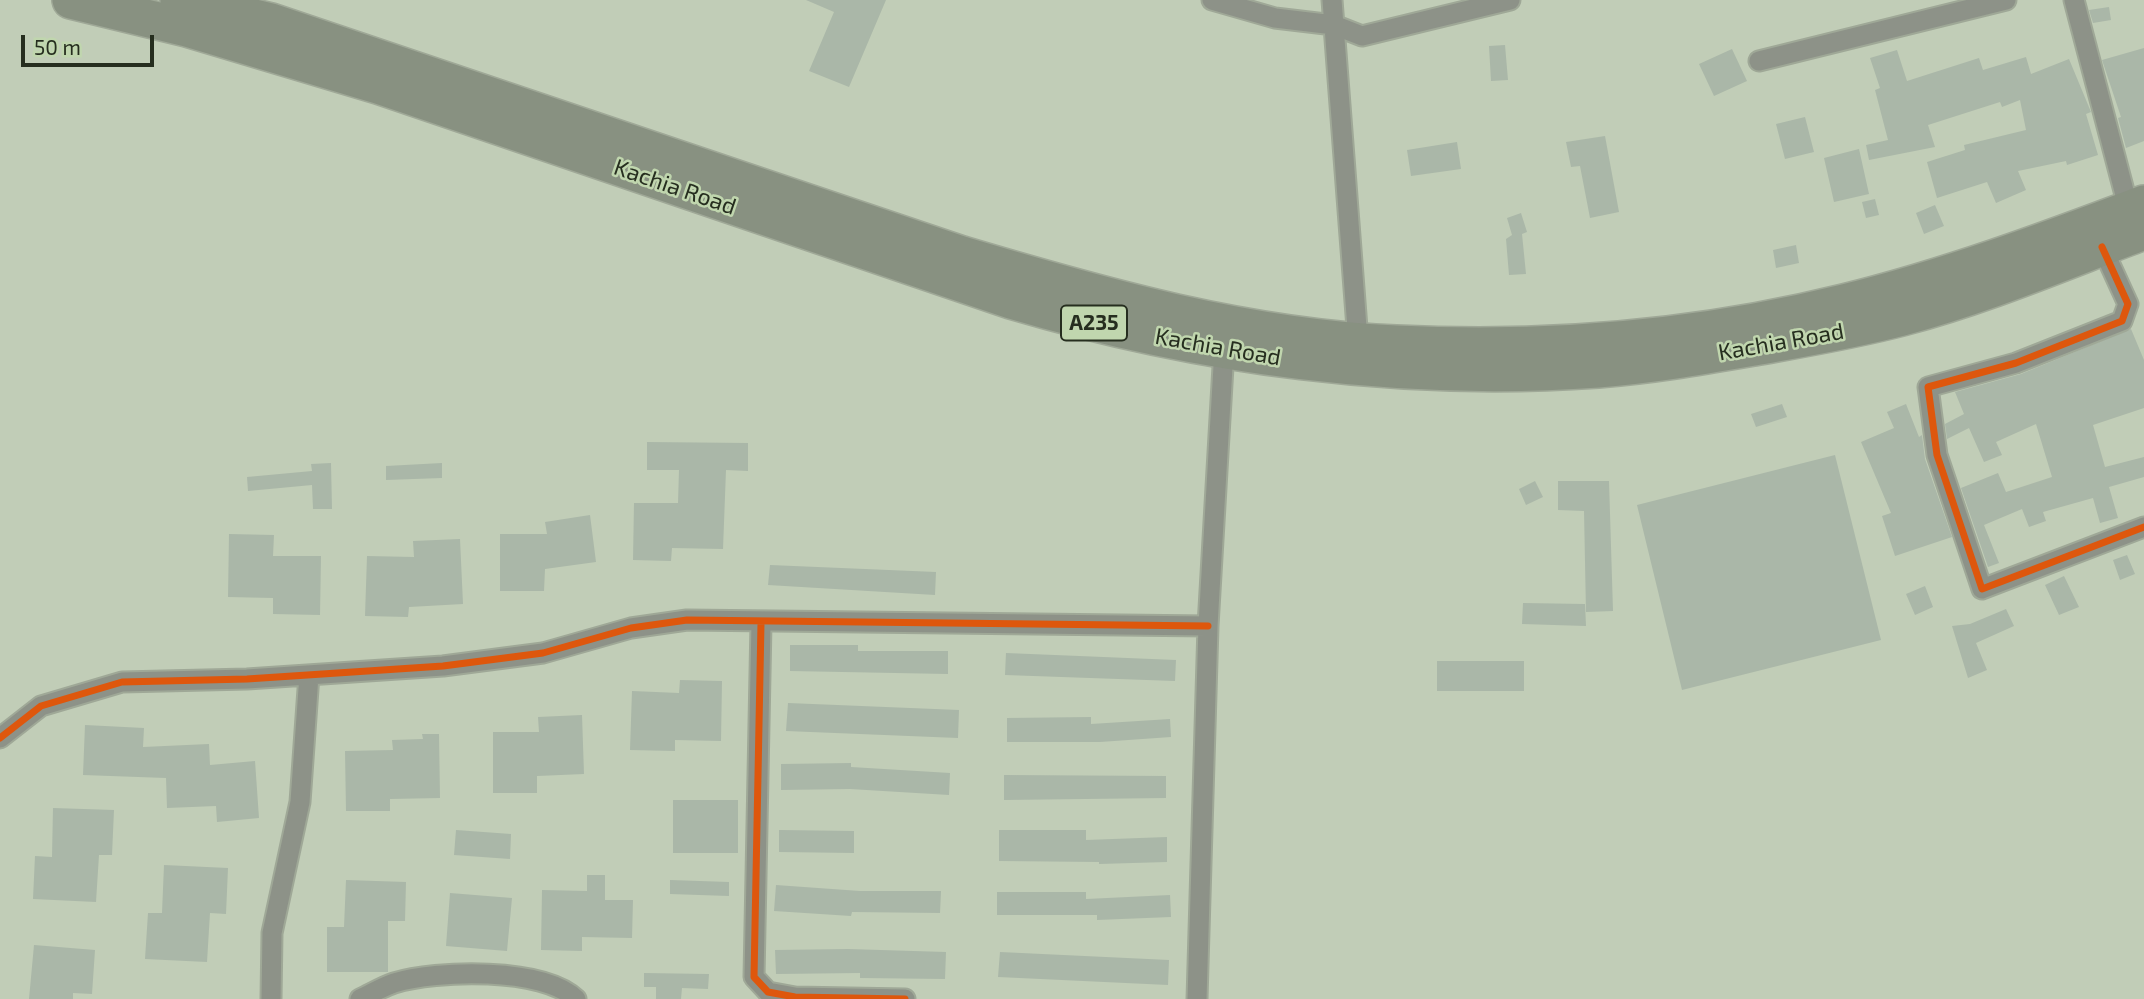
<!DOCTYPE html>
<style>
body{margin:0}
#map{position:relative;width:2144px;height:999px;overflow:hidden;background:#c1cdb7;font-family:"Exo 2",sans-serif}
canvas{display:block}
.scale{position:absolute;left:21px;top:35px;width:133px;height:32px;box-sizing:border-box;border:4px solid #262e1f;border-top:0;padding-left:9px;font-size:21px;line-height:24px;white-space:nowrap;color:#262e1f;-webkit-text-stroke:5px #c0d6ae;paint-order:stroke}
</style>
<div id="map">
<canvas width="2144" height="999"></canvas>
<div class="scale">50 m</div>
</div>
<script>
const ctx = document.querySelector('canvas').getContext('2d');
ctx.lineJoin = 'round';
function fillPath(path, color) {
  ctx.fillStyle = color;
  ctx.fill(path, 'evenodd');
}
function trace(path, color, width, dash) {
  ctx.strokeStyle = color;
  ctx.lineWidth = width;
  ctx.lineCap = dash ? 'butt' : 'round';
  ctx.setLineDash(dash || []);
  ctx.stroke(path);
}
function write(font, color, halo, rows, align = 'center') {
  ctx.font = font + ' "Exo 2",sans-serif';
  ctx.lineWidth = 5;
  ctx.setLineDash([]);
  ctx.textBaseline = 'middle';
  ctx.strokeStyle = halo;
  ctx.fillStyle = color;
  for (const [text, x, y, turn = 0] of rows) {
    ctx.save();
    ctx.translate(x, y);
    ctx.rotate((+turn || 0) * Math.PI / 180);
    ctx.textAlign = isNaN(turn) ? turn : align;
    if (halo) ctx.strokeText(text, 0, 0);
    ctx.fillText(text, 0, 0);
    ctx.restore();
  }
}
const building = new Path2D(`
 M 806,0 L 886,0 L 849,87 L 809,71 L 834,12 Z
 M 2109,7 L 2111,20 L 2093,23 L 2089,10 Z
 M 1505,45 L 1508,80 L 1491,81 L 1489,46 Z
 M 2144,48 L 2144,141 L 2126,148 L 2118,118 L 2121,117 L 2102,60 Z
 M 1732,49 L 1747,81 L 1714,96 L 1699,64 Z
 M 1897,50 L 1907,81 L 1979,58 L 1983,70 L 2026,57 L 2031,74 L 2069,59 L 2091,112 L 2086,114 L 2098,155 L 2067,165 L 2066,161 L 2018,171 L 2026,190 L 1996,203 L 1987,182 L 1937,198 L 1927,162 L 1965,150 L 1964,145 L 2026,130 L 2020,100 L 2002,107 L 2000,102 L 1928,125 L 1935,147 L 1869,160 L 1866,145 L 1888,140 L 1875,90 L 1880,88 L 1870,58 Z
 M 1805,117 L 1814,152 L 1785,159 L 1776,124 Z
 M 1605,136 L 1619,212 L 1590,218 L 1580,166 L 1571,167 L 1566,142 Z
 M 1457,142 L 1461,169 L 1411,176 L 1407,150 Z
 M 1859,149 L 1869,194 L 1834,202 L 1824,158 Z
 M 1875,199 L 1879,215 L 1866,218 L 1862,202 Z
 M 1935,205 L 1944,226 L 1924,234 L 1916,213 Z
 M 1521,213 L 1527,232 L 1522,234 L 1526,274 L 1509,275 L 1506,239 L 1512,235 L 1507,218 Z
 M 1796,245 L 1799,263 L 1776,268 L 1773,250 Z
 M 2131,329 L 2144,360 L 2144,408 L 2093,425 L 2105,467 L 2144,457 L 2144,477 L 2109,487 L 2118,518 L 2100,523 L 2093,498 L 2043,512 L 2046,521 L 2029,527 L 2022,509 L 1984,525 L 1999,563 L 1988,567 L 1961,488 L 1998,473 L 2006,492 L 2052,477 L 2036,424 L 1996,442 L 2002,455 L 1984,462 L 1969,428 L 1947,439 L 1945,424 L 1964,414 L 1955,392 L 2021,374 Z
 M 1782,404 L 1787,417 L 1756,427 L 1751,414 Z
 M 1906,404 L 1919,437 L 1922,435 L 1925,459 L 1952,537 L 1895,556 L 1882,516 L 1891,513 L 1861,442 L 1894,428 L 1887,412 Z
 M 647,442 L 748,443 L 748,471 L 726,470 L 723,549 L 672,548 L 671,561 L 633,560 L 634,503 L 678,503 L 679,470 L 647,470 Z
 M 1835,455 L 1881,640 L 1682,690 L 1637,505 Z
 M 331,463 L 332,509 L 313,509 L 312,485 L 248,491 L 247,477 L 312,471 L 311,464 Z
 M 442,463 L 442,478 L 386,480 L 386,466 Z
 M 1535,481 L 1543,497 L 1526,505 L 1519,489 Z
 M 1558,481 L 1609,481 L 1613,611 L 1586,612 L 1584,511 L 1558,510 Z
 M 590,515 L 596,562 L 545,569 L 544,591 L 500,591 L 500,534 L 547,534 L 545,522 Z
 M 229,534 L 274,535 L 273,556 L 321,556 L 320,615 L 273,614 L 273,598 L 228,597 Z
 M 460,539 L 463,604 L 409,607 L 408,617 L 365,616 L 367,556 L 414,557 L 413,541 Z
 M 2127,555 L 2135,574 L 2120,580 L 2113,560 Z
 M 770,565 L 936,572 L 935,595 L 768,585 Z
 M 2064,576 L 2079,607 L 2059,615 L 2045,585 Z
 M 1925,586 L 1933,607 L 1915,615 L 1906,594 Z
 M 1523,603 L 1585,604 L 1586,626 L 1522,624 Z
 M 2006,609 L 2014,626 L 1976,643 L 1987,670 L 1968,678 L 1952,626 L 1970,624 Z
 M 790,645 L 858,645 L 858,651 L 948,651 L 948,674 L 790,671 Z
 M 1006,653 L 1176,660 L 1175,681 L 1005,675 Z
 M 1437,661 L 1524,661 L 1524,691 L 1437,691 Z
 M 680,680 L 722,681 L 721,741 L 675,740 L 675,751 L 630,750 L 632,691 L 679,693 Z
 M 788,703 L 959,710 L 958,738 L 786,731 Z
 M 582,715 L 584,774 L 537,776 L 537,793 L 493,793 L 493,732 L 539,732 L 538,717 Z
 M 1091,717 L 1091,724 L 1170,719 L 1171,737 L 1100,742 L 1007,742 L 1007,718 Z
 M 85,725 L 144,728 L 143,747 L 209,744 L 210,765 L 255,761 L 259,818 L 217,822 L 216,806 L 167,808 L 166,778 L 83,775 Z
 M 422,734 L 439,734 L 440,798 L 390,799 L 390,811 L 346,811 L 345,751 L 393,750 L 392,740 L 423,739 Z
 M 851,763 L 851,767 L 950,773 L 949,795 L 850,789 L 781,790 L 781,764 Z
 M 1004,775 L 1166,776 L 1166,798 L 1004,800 Z
 M 673,800 L 738,800 L 738,853 L 673,853 Z
 M 53,808 L 114,810 L 112,855 L 99,855 L 96,902 L 33,899 L 35,856 L 52,857 Z
 M 456,830 L 511,834 L 510,859 L 454,855 Z
 M 779,830 L 854,831 L 854,853 L 779,852 Z
 M 999,830 L 1086,830 L 1086,840 L 1167,837 L 1167,862 L 1099,864 L 1099,862 L 999,861 Z
 M 164,865 L 228,868 L 226,914 L 210,913 L 207,962 L 145,959 L 148,913 L 162,913 Z
 M 587,875 L 605,875 L 605,900 L 633,900 L 632,938 L 582,937 L 582,951 L 541,950 L 542,890 L 587,891 Z
 M 346,880 L 406,882 L 405,921 L 388,921 L 388,972 L 327,972 L 327,927 L 344,927 Z
 M 670,880 L 729,882 L 729,896 L 670,894 Z
 M 776,885 L 860,891 L 941,891 L 940,913 L 852,912 L 851,916 L 774,911 Z
 M 997,892 L 1086,892 L 1086,899 L 1170,895 L 1171,917 L 1097,920 L 1097,915 L 997,915 Z
 M 450,893 L 512,898 L 507,951 L 446,946 Z
 M 34,945 L 95,950 L 92,994 L 73,993 L 73,999 L 29,999 Z
 M 848,949 L 946,952 L 945,979 L 860,978 L 860,973 L 776,974 L 775,950 Z
 M 1000,952 L 1169,960 L 1168,985 L 998,977 Z
 M 644,973 L 709,974 L 708,989 L 682,988 L 681,999 L 656,999 L 656,987 L 644,987 Z`);
const street = new Path2D(`
 M 1212,0 L 1275,18 L 1334,25 L 1362,36 L 1510,0
 M 1332,0 L 1358,341
 M 2074,0 L 2129,210
 M 1759,61 L 2006,0
 M 2102,247 L 2128,304 L 2122,321 L 2016,363 L 1928,387 L 1937,455 L 1982,589 L 2144,527
 M 761,623 L 754,977 L 768,992 L 795,997 L 905,999
 M 0,738 L 41,706 L 122,682 L 247,679 L 443,666 L 543,653 L 631,628 L 687,620 L 1208,626
 M 271,999 L 272,933 L 300,802 L 309,675
 M 360,999 C 371,994 382,987 394,983 C 436,970 543,967 576,999
 M 1197,999 L 1208,626 L 1224,349`);
const highway = new Path2D(`
 M 71,0 L 187,28 L 378,85 L 1011,300 C 1200,356 1401,383 1598,369 C 1651,365 1702,356 1754,347 C 1804,338 1853,330 1902,317 C 1985,295 2064,261 2144,231
 M 179,0 L 271,22 L 962,255 C 1103,297 1248,338 1396,344 C 1545,351 1699,339 1844,303 C 1946,278 2046,241 2144,204`);
const cycleway = new Path2D(`
 M 2102,247 L 2128,304 L 2122,321 L 2016,363 L 1928,387 L 1937,455 L 1982,589 L 2144,527
 M 761,623 L 754,977 L 768,992 L 795,997 L 905,999
 M 0,738 L 41,706 L 122,682 L 247,679 L 443,666 L 543,653 L 631,628 L 687,620 L 1208,626`);
const shields = [
 [1094,323,66]
];
const shieldNames = [
 ["A235",1094,323]
];
const streetNames = [
 ["Kachia Road",675,187,19],
 ["Kachia Road",1781,342,-10],
 ["Kachia Road",1218,347,10]
];
fillPath(building, '#aab7a8');
trace(street, '#9fa897', 23);
trace(highway, '#9fa897', 40);
trace(street, '#8d9288', 19);
trace(highway, '#889181', 37);
trace(cycleway, '#de570d', 7);
for (const [x, y, w] of shields) {
  const box = new Path2D();
  box.roundRect(x - w / 2, y - 17.5, w, 35, 5);
  ctx.fillStyle = '#c0d6ae';
  ctx.fill(box);
  trace(box, '#262e1f', 2);
}
write('bold 21px', '#262e1f', null, shieldNames);
write('23px', '#262e1f', '#c0d6ae', streetNames);
</script>
